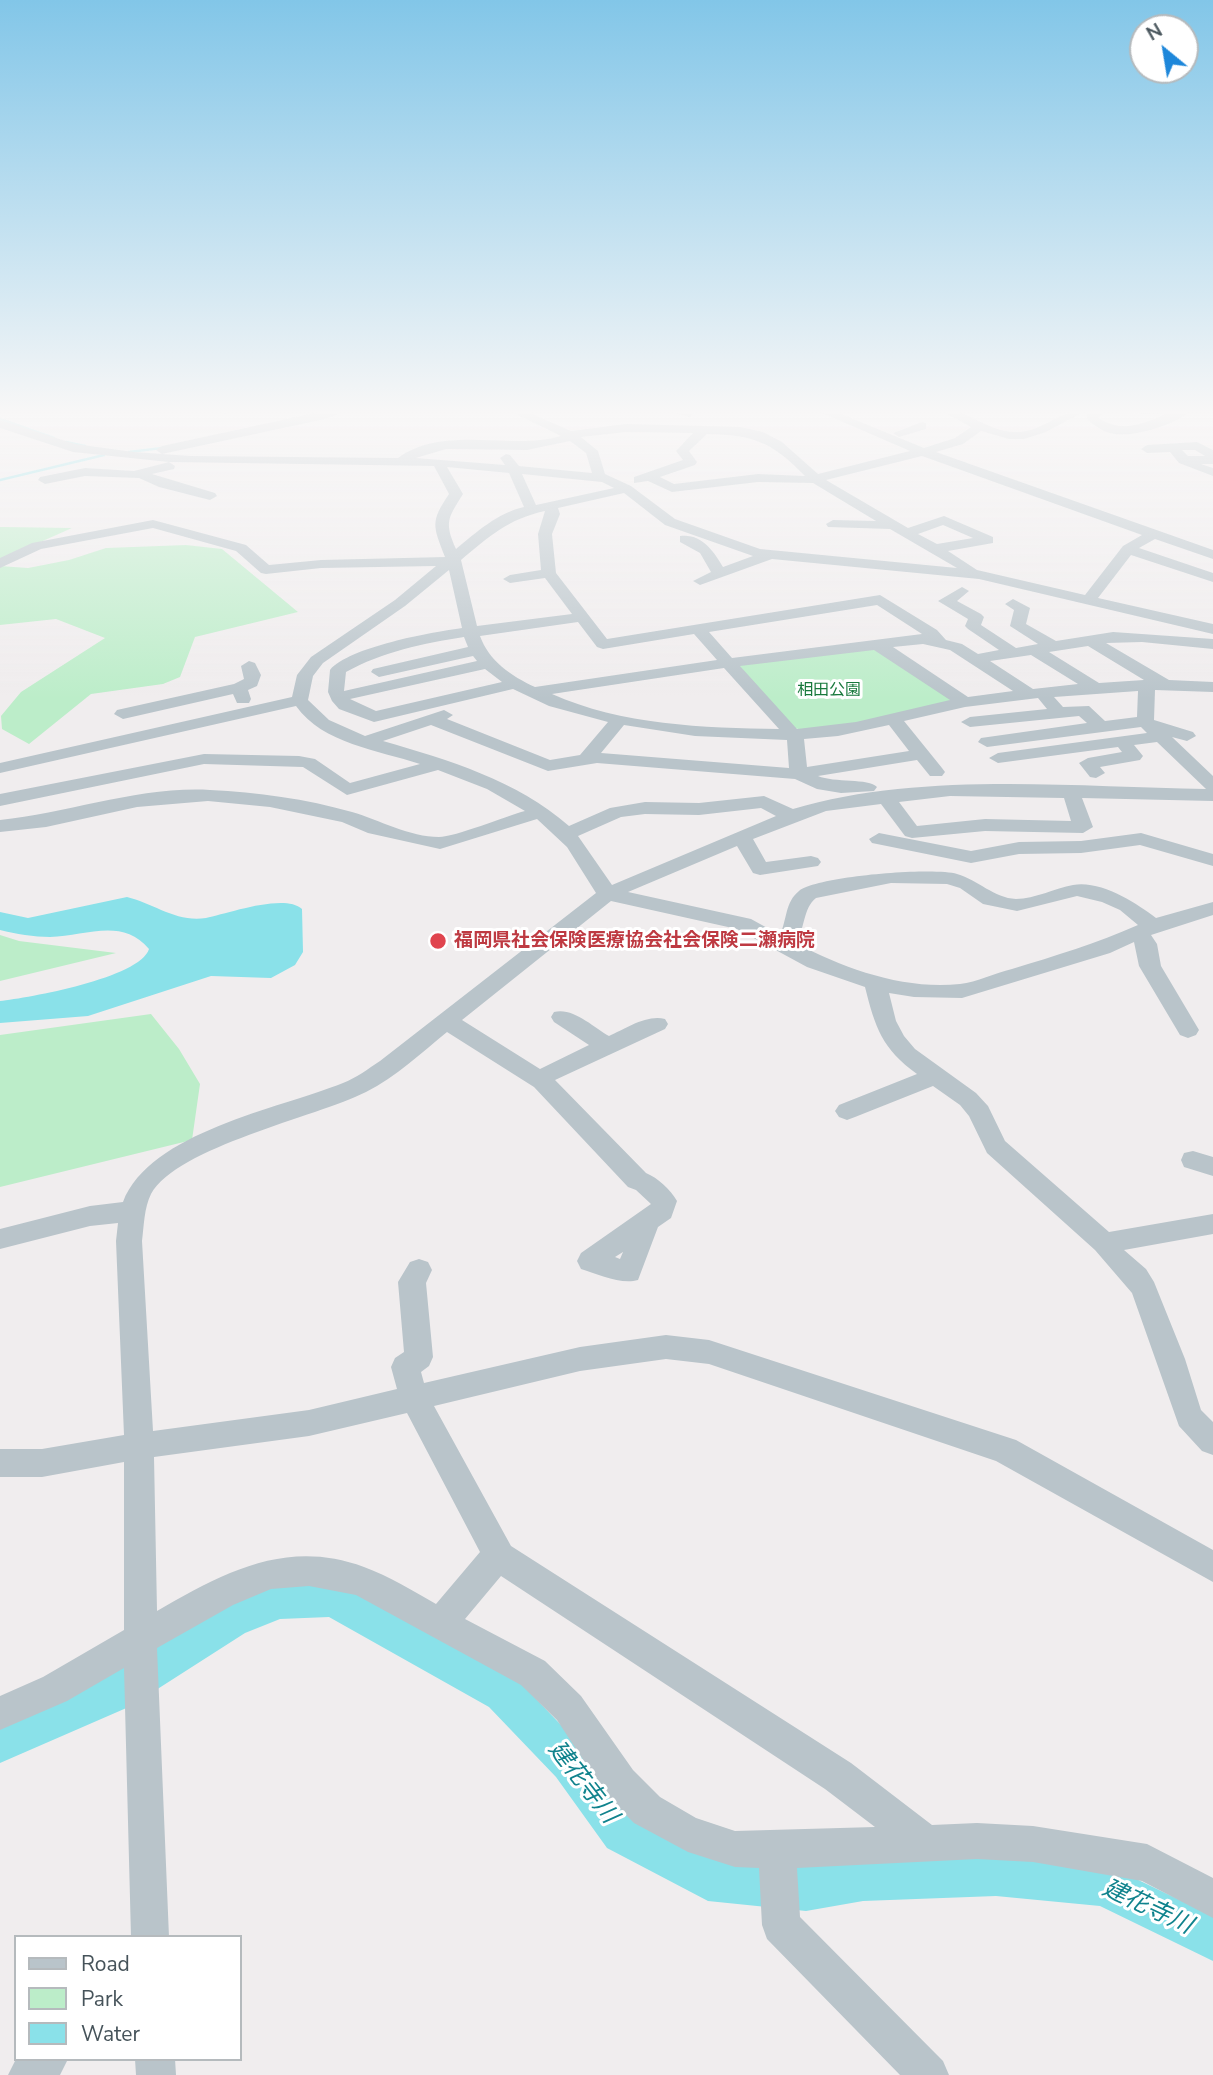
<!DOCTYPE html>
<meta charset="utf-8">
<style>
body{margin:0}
#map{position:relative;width:1213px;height:2075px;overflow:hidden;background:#f0edee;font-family:"Nunito Sans",sans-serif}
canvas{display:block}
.legend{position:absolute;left:14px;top:1935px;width:228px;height:126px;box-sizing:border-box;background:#fff;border:2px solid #b5babd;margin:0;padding:9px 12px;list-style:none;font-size:21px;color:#46535a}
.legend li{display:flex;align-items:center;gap:14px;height:35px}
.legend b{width:35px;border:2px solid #b5babd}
.north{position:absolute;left:1129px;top:14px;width:70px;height:70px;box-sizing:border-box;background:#fff;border:2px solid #b5babd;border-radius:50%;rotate:330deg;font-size:19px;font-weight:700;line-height:28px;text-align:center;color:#46535a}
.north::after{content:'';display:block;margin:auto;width:24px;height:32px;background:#1e87da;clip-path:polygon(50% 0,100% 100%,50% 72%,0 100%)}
</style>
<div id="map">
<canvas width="1213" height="2075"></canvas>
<ul class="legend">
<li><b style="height:9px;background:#b9c4ca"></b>Road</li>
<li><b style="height:19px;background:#bcedc9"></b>Park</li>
<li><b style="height:19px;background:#8ae1e9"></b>Water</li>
</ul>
<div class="north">N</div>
</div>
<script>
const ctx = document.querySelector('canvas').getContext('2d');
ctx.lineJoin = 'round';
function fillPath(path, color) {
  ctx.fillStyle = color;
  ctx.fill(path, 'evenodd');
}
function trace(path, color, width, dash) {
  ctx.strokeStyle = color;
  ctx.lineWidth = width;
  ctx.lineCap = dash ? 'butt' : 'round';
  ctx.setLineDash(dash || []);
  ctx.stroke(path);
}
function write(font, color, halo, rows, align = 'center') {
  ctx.font = font + ' "Nunito Sans","Noto Sans JP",sans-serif';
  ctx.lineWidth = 6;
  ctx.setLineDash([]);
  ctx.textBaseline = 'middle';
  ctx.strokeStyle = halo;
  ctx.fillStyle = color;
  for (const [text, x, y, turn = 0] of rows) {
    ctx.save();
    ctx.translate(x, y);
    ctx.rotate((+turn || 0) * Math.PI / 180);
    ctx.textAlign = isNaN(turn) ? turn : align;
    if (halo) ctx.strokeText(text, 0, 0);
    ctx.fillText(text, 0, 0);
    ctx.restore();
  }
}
const green = new Path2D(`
 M 0,527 L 4,527 L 72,528 L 0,560 Z
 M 186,545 L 222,549 L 298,612 L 195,637 L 180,677 L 163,684 L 91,694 L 29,744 L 2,729 L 1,716 L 21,692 L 105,638 L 56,619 L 0,625 L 0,566 L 28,568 L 69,560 L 106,548 Z
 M 876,647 L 952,697 L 949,701 C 917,708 815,741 790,726 C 775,718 749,679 737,664 Z
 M 0,935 L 19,941 L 116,953 L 0,981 Z
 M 151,1014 L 179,1049 L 200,1084 L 192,1140 L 0,1187 L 0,1035 Z`);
const water = new Path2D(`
 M 127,897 C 153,903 177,923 206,918 C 227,914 284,893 302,909 L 303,952 L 295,965 L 271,978 L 211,976 L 88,1016 L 0,1023 L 0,1001 C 28,998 140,978 149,949 C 122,917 86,936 50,937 C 34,937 16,934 0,930 L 0,912 L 28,918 Z`);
const stream = new Path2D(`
 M 0,419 L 54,438
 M 66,442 L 85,446
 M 129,452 L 162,448
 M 0,480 L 104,455`);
const river = new Path2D(`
 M 332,1581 L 517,1679 L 584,1749 L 637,1818 L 712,1858 L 806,1867 L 863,1857 L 996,1852 L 1103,1863 L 1213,1916 L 1213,1961 L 1100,1906 L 996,1896 L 863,1901 L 806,1911 L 708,1901 L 607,1848 L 556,1777 L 489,1707 L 329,1617 L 280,1619 L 245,1633 L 131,1706 L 0,1763 L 0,1723 L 103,1678 L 220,1606 L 280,1583 Z`);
const minor = new Path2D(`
 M 210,409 L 231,409 L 232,410 L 226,414 Z
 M 333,409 L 350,409 L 325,419 L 162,454 L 156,450 L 162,446 Z
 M 506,409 L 521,409 L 571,431 L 626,424 L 741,427 L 763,432 L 782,442 L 818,474 L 910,451 L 813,409 L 829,409 L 924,448 L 955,438 L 971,427 L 939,409 C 967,409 988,432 1016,432 C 1043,432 1061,409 1088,409 L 1046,432 L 1024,439 L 1009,439 L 981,431 L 963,444 L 936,452 L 1213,550 L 1213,559 L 1155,539 L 1139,548 L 1213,573 L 1213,582 L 1131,555 L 1098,598 L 1213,624 L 1213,634 L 979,579 L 772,559 L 700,585 L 693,581 L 711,572 L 700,553 L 680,542 L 680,536 C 701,533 714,551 723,567 L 753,556 L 665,525 L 624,493 L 558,508 L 560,514 L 552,534 L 556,573 L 607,639 L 880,595 L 937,630 L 946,640 L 962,644 L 978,654 L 999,650 L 968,629 L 965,626 L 968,619 L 938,601 L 962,587 L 969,591 L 957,601 L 981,614 L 984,617 L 981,625 L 1016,648 L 1038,644 L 1010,626 L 1014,610 L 1005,604 L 1013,599 L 1030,608 L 1026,624 L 1056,641 L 1113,632 L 1213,639 L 1213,649 L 1142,642 L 1106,643 L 1169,680 L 1213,682 L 1213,692 L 1155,690 L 1154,720 L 1193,732 L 1196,736 L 1187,741 L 1172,737 L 1213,776 L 1213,801 L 1082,798 L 1093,827 L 1083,833 L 985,831 L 912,838 L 905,836 L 881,804 L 826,811 L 753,839 L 766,862 L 811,856 L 818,858 L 821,862 L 818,866 L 760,875 L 753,873 L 737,846 L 628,892 L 751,919 L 780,935 C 787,920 785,902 799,891 C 818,876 933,867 957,874 C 978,880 994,898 1016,899 C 1035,899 1055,888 1073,885 C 1101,880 1136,903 1156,918 L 1213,902 L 1213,915 L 1151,935 L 1157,944 L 1161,966 L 1199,1030 L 1196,1035 L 1188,1038 L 1180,1035 L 1139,966 L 1134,942 L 1110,953 L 962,998 L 914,997 L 889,993 L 896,1021 L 904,1036 L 915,1049 L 976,1093 L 988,1106 L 1005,1141 L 1109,1232 L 1213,1214 L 1213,1234 L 1124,1250 L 1146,1269 L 1154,1282 L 1185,1359 L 1201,1410 L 1213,1422 L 1213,1455 L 1202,1451 L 1179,1426 L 1132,1293 L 1095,1250 L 987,1153 L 969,1116 L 960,1105 L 933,1086 L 855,1117 L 847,1120 L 839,1117 L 835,1111 L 839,1105 L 917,1074 C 882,1049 875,1027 865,987 L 807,967 L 737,929 L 611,901 L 462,1020 L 540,1069 L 589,1045 L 554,1022 L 551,1017 L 554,1012 C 573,1007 593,1027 609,1036 C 625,1029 647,1014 665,1019 L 668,1024 L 665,1029 L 555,1080 L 646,1173 C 658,1178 670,1189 677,1201 L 671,1218 L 658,1227 L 638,1280 C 621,1285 598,1274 581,1269 L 577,1261 L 581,1253 L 651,1204 L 636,1190 L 628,1187 L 534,1087 L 447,1032 C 421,1053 396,1077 366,1092 C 316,1117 177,1147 151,1194 C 144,1208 144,1226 142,1241 L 153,1431 L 309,1410 L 397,1389 L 391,1367 L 395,1358 L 404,1352 L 398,1282 L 410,1262 L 419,1259 L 428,1262 L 432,1270 L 426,1283 L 433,1357 L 429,1366 L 421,1372 L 424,1383 L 580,1347 L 666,1335 L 709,1340 L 1016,1440 L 1213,1550 L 1213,1582 L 996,1461 L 709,1364 L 666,1359 L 580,1371 L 434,1406 L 511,1546 L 851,1763 L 932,1825 L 977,1823 L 1033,1826 L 1147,1844 L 1213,1878 L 1213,1918 L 1142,1881 L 1033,1862 L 977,1859 L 797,1868 L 800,1917 L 943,2061 L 949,2075 L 900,2075 L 767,1939 L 762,1925 L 759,1868 L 735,1867 L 688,1852 L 634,1823 L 607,1796 L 557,1720 L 521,1685 L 356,1595 L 309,1586 L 271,1589 L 233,1605 L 157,1648 L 169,1937 L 131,1937 L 124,1668 L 67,1701 L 0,1730 L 0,1696 L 43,1677 L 124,1630 L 124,1462 L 42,1477 L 0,1477 L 0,1449 L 42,1449 L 124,1435 L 116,1241 L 118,1223 L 90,1226 L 0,1249 L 0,1229 L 90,1206 L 123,1202 C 150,1132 278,1109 343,1083 C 356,1078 368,1069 380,1061 L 596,893 L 567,847 L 537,819 L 440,849 L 368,833 L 342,822 L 270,807 L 208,801 L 137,807 L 46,827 L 0,832 L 0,820 C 69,813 140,786 210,790 C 257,792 306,799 352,812 C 379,820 410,837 439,837 C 455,837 506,816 525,811 L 487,789 L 438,770 L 347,795 L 303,767 L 204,764 L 0,806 L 0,794 L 204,754 L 299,756 L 315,759 L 350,783 L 420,764 C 378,750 323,744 296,706 L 0,773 L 0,763 L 292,697 L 297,675 L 311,657 L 395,600 L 436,566 L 321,568 L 266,574 L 261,573 L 236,551 L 153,528 L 41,549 L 0,568 L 0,558 L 32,543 L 153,520 L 246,545 L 269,565 L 321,560 L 445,557 C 433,526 430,522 449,494 L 434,466 L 169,462 L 175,466 L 174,469 L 152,474 L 215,493 L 217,496 L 210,500 L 159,487 L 139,478 L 85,476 L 45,484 L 38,480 L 40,477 L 85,468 L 134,471 L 169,462 L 73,452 L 0,428 L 0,420 L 75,444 L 134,452 L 191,456 L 398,458 C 444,424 510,451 561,436 ZM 626,432 L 693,433 L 676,451 L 683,460 L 634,477 L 634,483 L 648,481 L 672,492 L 758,482 L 813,483 L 876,521 L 833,520 L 826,524 L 828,527 L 890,529 L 957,568 L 760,549 L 675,519 L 631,486 L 605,474 L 598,451 L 581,437 ZM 707,434 C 754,435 772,442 805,476 L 758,474 L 674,484 L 660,477 L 695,465 L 697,462 L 689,451 ZM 570,441 L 586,453 L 592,473 L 519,466 L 510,455 L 506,454 L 500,458 L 505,465 L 416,458 L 446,449 L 527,450 ZM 922,456 L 1142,535 L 1123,546 L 1085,595 L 977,570 L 948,551 L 993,543 L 993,537 L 944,516 L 908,528 L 826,480 ZM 447,467 L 509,473 L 524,507 C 497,513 477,532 456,549 C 444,522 448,518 463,494 ZM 522,474 L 602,482 L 614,488 L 536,505 ZM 545,511 L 538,534 L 541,570 L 510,575 L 503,579 L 510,583 L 545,578 L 572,614 L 477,626 L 461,560 C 490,536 508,519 545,511 ZM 943,525 L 973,538 L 937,544 L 918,534 ZM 449,570 L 462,628 C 432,632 349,647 330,670 L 328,692 L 332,701 L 339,709 L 374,722 L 513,689 L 549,706 L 608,722 L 580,755 L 550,760 L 447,719 L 453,715 L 444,710 L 365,736 L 329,720 L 308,700 L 313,676 L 323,663 L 405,606 ZM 877,605 L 922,634 L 732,658 L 709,632 ZM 578,622 L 597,647 L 603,649 L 694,634 L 717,660 L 535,687 C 511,676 489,661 480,636 ZM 464,637 L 468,647 L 373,669 L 371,672 L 379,677 L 473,656 L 477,661 L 344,691 L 346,672 C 382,652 424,643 464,637 ZM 923,644 L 950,650 L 1013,691 L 968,697 L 893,647 ZM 1088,646 L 1144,680 L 1099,683 L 1049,652 ZM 874,650 L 950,700 L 856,722 L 797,729 L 740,666 ZM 1031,655 L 1078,684 L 1033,689 L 990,661 ZM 724,668 L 779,729 C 704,728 621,725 552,694 ZM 485,669 L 502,682 L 376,711 L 350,699 ZM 1138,691 L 1137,717 L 1105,721 L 1089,706 L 1063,707 L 1054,697 ZM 1038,698 L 1047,709 L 970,717 L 961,722 L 970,727 L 1079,716 L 1087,723 L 981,738 L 978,742 L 987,747 L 1141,727 L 1147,733 L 998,753 L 989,758 L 998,763 L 1118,747 L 1122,752 L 1088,758 L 1079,763 L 1090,777 L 1096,778 L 1105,773 L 1100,767 L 1140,760 L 1143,756 L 1134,745 L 1157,742 L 1206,789 C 1073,787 920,771 793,809 L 764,796 L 699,803 L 645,802 L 610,808 L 569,826 C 517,780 448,760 383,741 L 431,725 L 548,771 L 597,763 L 795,779 L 817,789 L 841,793 L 874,791 L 877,787 C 869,778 834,783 818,776 L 917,760 L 930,776 L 942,776 L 945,772 L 942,768 L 904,721 L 965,707 ZM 624,725 L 695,736 L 787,740 L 789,768 L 601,753 ZM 889,725 L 909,751 L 807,767 L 804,739 L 838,736 ZM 950,796 L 1064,798 L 1071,821 L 985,819 L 917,826 L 899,802 ZM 761,808 L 776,816 L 612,885 L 578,836 L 621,817 L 645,814 L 699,815 ZM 891,883 L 947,884 L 960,888 L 983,904 L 1017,911 L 1077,896 L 1102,902 L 1120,910 L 1138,925 C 1097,943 1055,956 1012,969 C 995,973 977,982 960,984 C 904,990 845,969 796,943 C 805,929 803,908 816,898 ZM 623,1252 L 620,1259 L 615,1257 ZM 407,1413 L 480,1552 L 436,1604 C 413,1591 389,1576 364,1567 C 286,1538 223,1573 157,1611 L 154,1457 L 309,1436 ZM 501,1576 L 825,1789 L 875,1827 L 735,1831 L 696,1818 L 660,1797 L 633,1770 L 581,1696 L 545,1661 L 465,1619 Z
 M 661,409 L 685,409 L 695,413 L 689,417 Z
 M 1095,409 L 1109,409 L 1098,417 C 1120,434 1143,424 1166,414 L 1118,413 L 1112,409 L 1171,409 L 1172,412 L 1193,409 C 1177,424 1137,437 1115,434 C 1104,433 1095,426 1087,419 L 1087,413 Z
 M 922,422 L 926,423 L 926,429 L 899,437 L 893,433 Z
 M 1197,442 L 1213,450 L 1213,464 L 1201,464 L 1213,468 L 1213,476 L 1179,463 L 1170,452 L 1147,453 L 1141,449 L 1147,445 ZM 1182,450 L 1195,450 L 1205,456 L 1188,456 Z
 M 249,661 L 255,663 L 261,675 L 257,686 L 248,690 L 251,699 L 249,703 L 237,703 L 233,694 L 123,719 L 114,714 L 117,710 L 234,684 L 244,679 L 241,666 Z
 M 879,833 L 971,851 L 1019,842 L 1081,841 L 1141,833 L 1213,854 L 1213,866 L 1140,845 L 1081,853 L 1019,854 L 971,863 L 872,843 L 869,839 Z
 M 1193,1151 L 1213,1157 L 1213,1176 L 1184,1167 L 1181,1160 L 1184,1153 Z
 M 16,2059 L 68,2059 L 60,2075 L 8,2075 Z
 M 135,2059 L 175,2059 L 176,2075 L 136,2075 Z`);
const markers = [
 [438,941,9,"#e0444e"]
];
const farParknames = [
 ["相田公園",829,691]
];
const healthNames = [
 ["福岡県社会保険医療協会社会保険二瀬病院",454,941]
];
const nearWaternames = [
 ["建花寺川",582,1783,52],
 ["建花寺川",1147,1908,25]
];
fillPath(green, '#bcedc9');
fillPath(water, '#8ae1e9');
trace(stream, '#8ae1e9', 2.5);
fillPath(river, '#8ae1e9');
fillPath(minor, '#b9c4ca');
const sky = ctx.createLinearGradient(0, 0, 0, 699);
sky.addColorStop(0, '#82c6e8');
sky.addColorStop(0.59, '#f8f7f7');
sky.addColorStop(1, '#f8f7f700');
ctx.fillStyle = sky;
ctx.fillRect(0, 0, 1213, 699);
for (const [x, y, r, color] of markers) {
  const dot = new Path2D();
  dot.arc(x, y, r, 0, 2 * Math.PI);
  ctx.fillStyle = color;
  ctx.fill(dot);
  trace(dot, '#fff', 2.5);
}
write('16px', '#19793d', '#fff', farParknames);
write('bold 19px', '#be3a42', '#fff', healthNames, 'left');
write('italic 24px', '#10838d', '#fff', nearWaternames);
</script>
